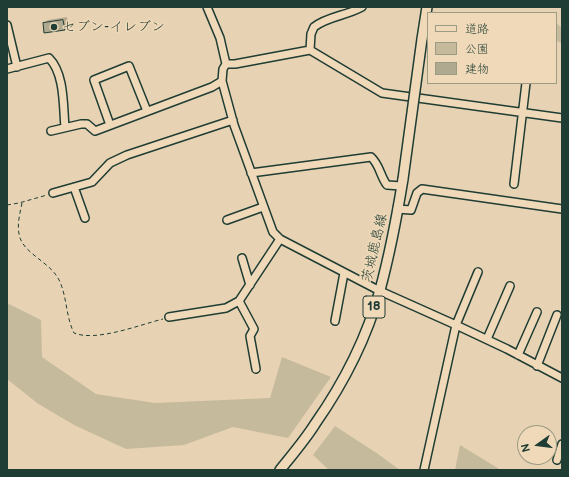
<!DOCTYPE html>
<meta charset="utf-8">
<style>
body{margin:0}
#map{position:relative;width:569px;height:477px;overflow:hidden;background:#e7d3b3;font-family:"Balsamiq Sans","Klee One",sans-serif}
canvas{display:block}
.frame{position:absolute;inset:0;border:8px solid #1f3d34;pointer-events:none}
.legend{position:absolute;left:427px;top:12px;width:130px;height:72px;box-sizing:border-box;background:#efd9b8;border:1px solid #9c9b83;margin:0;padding:5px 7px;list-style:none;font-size:12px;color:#1f3d34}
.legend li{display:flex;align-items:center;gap:8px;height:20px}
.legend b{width:20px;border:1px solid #9c9b83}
.north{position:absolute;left:517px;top:425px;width:40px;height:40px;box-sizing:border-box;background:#efd9b8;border:1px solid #9c9b83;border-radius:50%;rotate:256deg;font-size:11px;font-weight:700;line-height:16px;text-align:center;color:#1f3d34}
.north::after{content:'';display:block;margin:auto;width:14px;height:18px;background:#1f3d34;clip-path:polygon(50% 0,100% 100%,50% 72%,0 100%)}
</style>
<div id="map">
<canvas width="569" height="477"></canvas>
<div class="frame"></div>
<ul class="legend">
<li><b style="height:5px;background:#efd9b8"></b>道路</li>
<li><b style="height:11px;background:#c6ba9d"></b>公園</li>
<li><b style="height:11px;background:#afa990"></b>建物</li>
</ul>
<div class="north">N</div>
</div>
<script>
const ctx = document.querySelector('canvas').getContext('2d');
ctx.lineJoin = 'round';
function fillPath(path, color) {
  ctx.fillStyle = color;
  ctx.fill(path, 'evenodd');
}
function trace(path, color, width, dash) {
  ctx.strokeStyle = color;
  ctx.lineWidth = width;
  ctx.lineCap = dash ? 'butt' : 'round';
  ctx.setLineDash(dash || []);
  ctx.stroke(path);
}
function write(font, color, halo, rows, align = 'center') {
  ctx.font = font + ' "Balsamiq Sans","Klee One",sans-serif';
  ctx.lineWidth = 3;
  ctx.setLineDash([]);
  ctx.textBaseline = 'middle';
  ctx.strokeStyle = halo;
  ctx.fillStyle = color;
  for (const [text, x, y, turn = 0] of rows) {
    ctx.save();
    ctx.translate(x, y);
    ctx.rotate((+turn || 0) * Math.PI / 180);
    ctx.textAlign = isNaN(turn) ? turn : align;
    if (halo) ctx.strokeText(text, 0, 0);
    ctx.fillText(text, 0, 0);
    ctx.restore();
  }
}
const green = new Path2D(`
 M 556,23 L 562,28 L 562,44 L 556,40 Z
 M 9,304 L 41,320 L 42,357 L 96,394 L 155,403 L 270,398 L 282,357 L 331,377 L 288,438 L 233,427 L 184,445 L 126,449 L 74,425 L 37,403 L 7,379 L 7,305 Z
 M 335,426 L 378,454 L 400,470 L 329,470 L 313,455 Z
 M 460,445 L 501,470 L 455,470 Z`);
const shadow = new Path2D(`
 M 67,17 L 68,26 L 64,29 L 44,23 L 48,20 Z`);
const building = new Path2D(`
 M 63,20 L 65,30 L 44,33 L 43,23 Z`);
const path = new Path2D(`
 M 22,203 C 20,213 17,224 19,234 C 22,254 52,262 60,282 C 67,298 66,317 74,333 C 96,342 139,325 163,319
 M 7,205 L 19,203 L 47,195`);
const minor = new Path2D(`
 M 207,7 L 220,38 L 226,64 L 223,69 L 222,81 L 234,125 L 273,232 L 280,239 L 380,291 L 456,325 L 507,349 L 562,378
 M 7,25 L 17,67
 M 310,50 L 311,34 L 314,27 C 328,16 346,16 362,7
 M 226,64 L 235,64 L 310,50 L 382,93 L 562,118
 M 7,69 L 49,58 C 65,74 63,107 65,127
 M 110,125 L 94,80 L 129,66 L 147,111
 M 51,131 L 81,124 L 87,124 L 95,131 L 212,87 L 222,81
 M 251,173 L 371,157 C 380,165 380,176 387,185 L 401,186
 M 514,184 L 526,83
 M 74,187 L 85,218
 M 53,193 L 92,182 L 110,163 L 127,155 L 233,120
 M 397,209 L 411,210 L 417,193 L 422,189 L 562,209
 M 227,220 L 263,207
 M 242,258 L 250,285
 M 239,301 L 254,329 L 250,336 L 256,369
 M 169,317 L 226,308 L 239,301 L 280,239
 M 335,321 L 344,273
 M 487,339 L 510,286
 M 518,355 L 537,312
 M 537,366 L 557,315
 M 557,460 L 562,444
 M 424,470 L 456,325 L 478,272`);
const major = new Path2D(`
 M 422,39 L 427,7
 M 280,470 C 292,455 305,440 315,424 C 343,384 367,337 380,290 C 390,253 397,216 403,179`);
const majorBridge = new Path2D(`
 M 403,179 L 422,39`);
const markers = [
 [54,27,4,"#1f3d34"]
];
const shields = [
 [374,307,22]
];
const shieldNames = [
 ["18",374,307]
];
const poiNames = [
 ["セブン-イレブン",62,27]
];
const streetNames = [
 ["茨城鹿島線",375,248,-77]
];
fillPath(green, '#c6ba9d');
fillPath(shadow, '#0003');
fillPath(building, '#afa990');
trace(building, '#1f3d34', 1);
trace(minor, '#1f3d34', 10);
trace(major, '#1f3d34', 12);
trace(path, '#1f3d34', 1, [4, 3]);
trace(minor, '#efd9b8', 7);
trace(major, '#efd9b8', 9);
trace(majorBridge, '#1f3d34', 12, []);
trace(majorBridge, '#efd9b8', 9);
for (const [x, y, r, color] of markers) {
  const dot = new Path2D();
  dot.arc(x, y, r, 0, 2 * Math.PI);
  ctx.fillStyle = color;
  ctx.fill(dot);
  trace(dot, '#efd9b8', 1.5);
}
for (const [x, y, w] of shields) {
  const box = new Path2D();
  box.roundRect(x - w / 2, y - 11, w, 22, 3);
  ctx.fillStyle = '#efd9b8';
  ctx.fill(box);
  trace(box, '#1f3d34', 1);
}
write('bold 13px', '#1f3d34', null, shieldNames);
write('14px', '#1f3d34', '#efd9b8', poiNames, 'left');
write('14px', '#1f3d34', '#efd9b8', streetNames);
</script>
